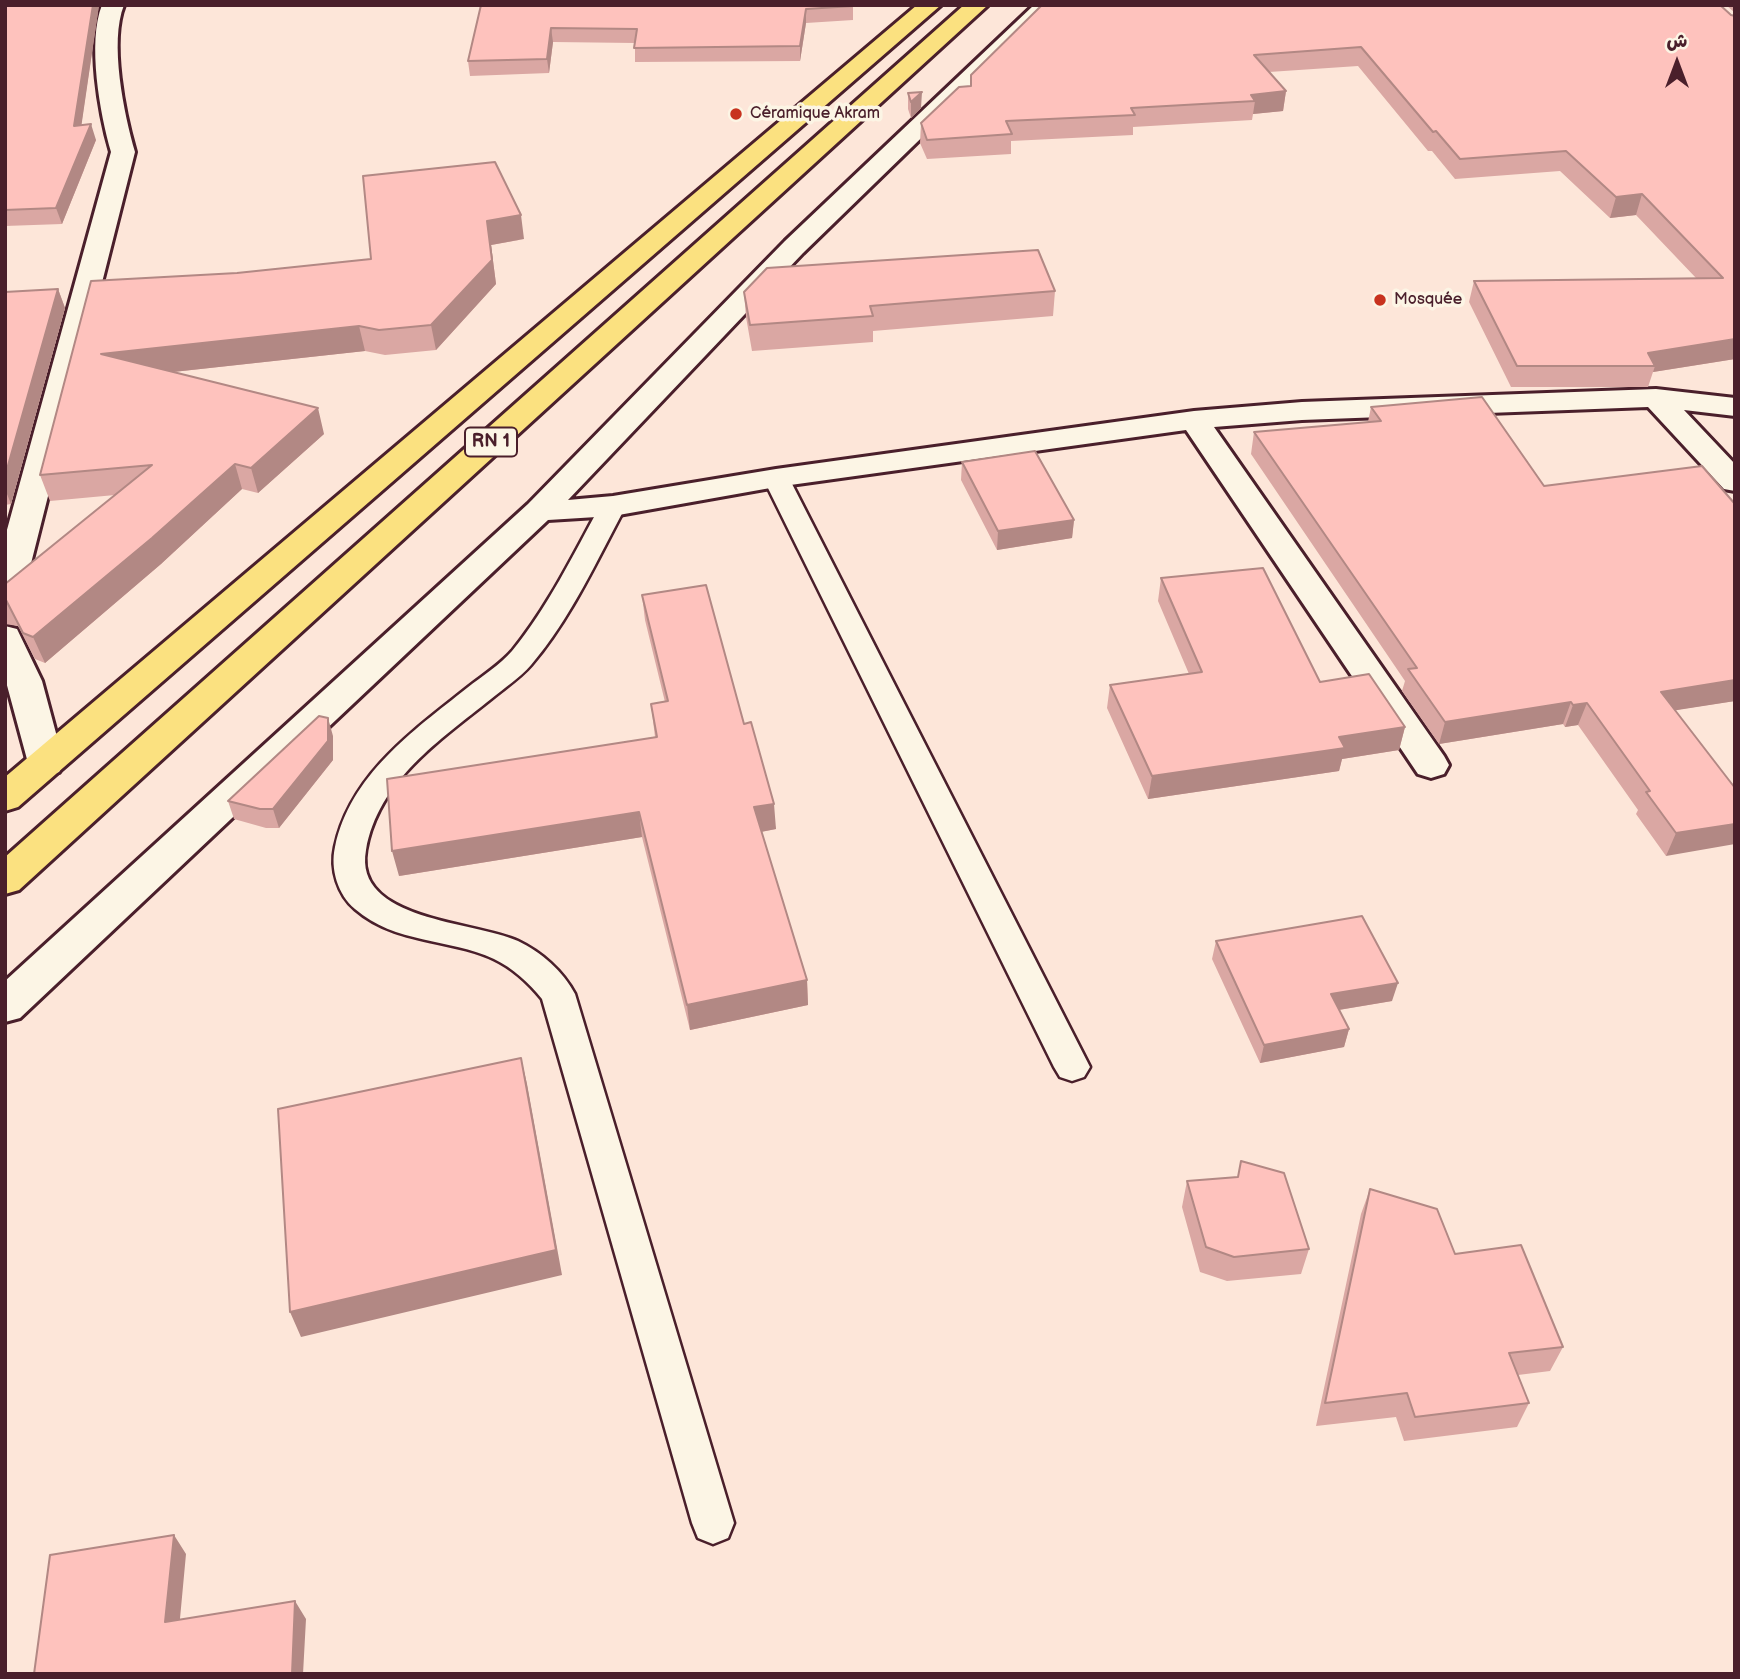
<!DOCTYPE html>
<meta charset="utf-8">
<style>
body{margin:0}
#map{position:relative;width:1740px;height:1679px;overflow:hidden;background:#fde6d9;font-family:"Balsamiq Sans","Playpen Sans Arabic",sans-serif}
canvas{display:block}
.frame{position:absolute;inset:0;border:7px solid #4a1f2b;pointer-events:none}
.north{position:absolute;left:1642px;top:28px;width:70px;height:70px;-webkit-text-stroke:5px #fcf5e5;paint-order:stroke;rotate:0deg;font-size:19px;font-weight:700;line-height:28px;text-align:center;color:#4a1f2b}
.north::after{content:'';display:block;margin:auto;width:24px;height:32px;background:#4a1f2b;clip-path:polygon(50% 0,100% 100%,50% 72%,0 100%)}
</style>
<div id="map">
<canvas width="1740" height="1679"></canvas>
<div class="frame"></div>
<div class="north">ش</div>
</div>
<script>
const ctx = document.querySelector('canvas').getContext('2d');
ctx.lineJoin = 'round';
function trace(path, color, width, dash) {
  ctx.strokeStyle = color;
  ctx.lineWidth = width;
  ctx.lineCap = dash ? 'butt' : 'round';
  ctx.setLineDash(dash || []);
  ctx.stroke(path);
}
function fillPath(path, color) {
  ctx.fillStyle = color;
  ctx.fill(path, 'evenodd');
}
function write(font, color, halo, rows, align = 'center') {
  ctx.font = font + ' "Balsamiq Sans",sans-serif';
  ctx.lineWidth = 7;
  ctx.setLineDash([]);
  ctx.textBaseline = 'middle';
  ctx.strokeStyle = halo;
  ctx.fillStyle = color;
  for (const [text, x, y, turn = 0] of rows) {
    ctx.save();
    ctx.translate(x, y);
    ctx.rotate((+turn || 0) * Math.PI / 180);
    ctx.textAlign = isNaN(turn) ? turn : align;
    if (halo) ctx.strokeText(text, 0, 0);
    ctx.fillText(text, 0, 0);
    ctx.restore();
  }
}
const service = new Path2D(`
 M 776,470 L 785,473 L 789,478 L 1090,1067 L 1084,1077 L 1072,1081 L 1060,1077 L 1054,1067 L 763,478 L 767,473 Z
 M 613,498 L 622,500 L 626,506 C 597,560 571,618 531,665 C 520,678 504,688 491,699 C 440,740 378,781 366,850 C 353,921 474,921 518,941 C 541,952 563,971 575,994 L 734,1523 L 728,1538 L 713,1544 L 698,1538 L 692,1523 L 542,999 C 529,983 513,968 494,959 C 449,938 395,944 355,909 C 338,895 330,869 335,847 C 350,775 413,731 467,688 C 482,676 500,665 512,651 C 548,607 573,555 600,506 L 604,500 Z`);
const minor = new Path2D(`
 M 102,5 L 124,5 C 109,42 124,114 135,152 L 22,599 L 17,606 L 5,609 L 5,537 L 111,152 C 100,114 87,42 102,5 Z
 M 1034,5 L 1058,5 L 803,253 L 568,500 L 613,496 L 776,469 L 1194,411 L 1302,402 L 1656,389 L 1735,398 L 1735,416 L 1684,410 L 1735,464 L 1735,491 L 1724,489 L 1648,407 L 1302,420 L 1214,427 L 1444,756 L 1449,765 L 1444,774 L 1431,778 L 1418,774 L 1186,430 L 776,487 L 613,516 L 548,520 L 20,1018 L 5,1022 L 5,981 L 528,504 L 785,241 Z
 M 5,626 L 17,629 L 42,681 L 64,763 L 59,772 L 46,776 L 33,772 L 28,763 L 5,678 Z`);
const trunk = new Path2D(`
 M 917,5 L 941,5 L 18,807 L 5,811 L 5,777 Z
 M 964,5 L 988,5 L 19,890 L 5,894 L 5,857 Z`);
const wall = new Path2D(`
 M 5,5 L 99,5 L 81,126 L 96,140 L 62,224 L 5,226 Z
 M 481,5 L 853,6 L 853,20 L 806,23 L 800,61 L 635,62 L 635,43 L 553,42 L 549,73 L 470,76 L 468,61 Z
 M 1720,5 L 1735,359 L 1653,372 L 1648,387 L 1511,387 L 1469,302 L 1474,281 L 1696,278 L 1636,215 L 1610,218 L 1560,171 L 1455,179 L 1432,151 L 1428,151 L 1358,66 L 1269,72 L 1286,91 L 1283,111 L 1253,114 L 1252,120 L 1133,127 L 1133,135 L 1011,141 L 1011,154 L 927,159 L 920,143 L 921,123 L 970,86 L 971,75 Z
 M 1726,5 L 1735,5 L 1735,13 Z
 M 908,93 L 921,108 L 911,118 L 908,109 Z
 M 524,239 L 491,245 L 496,284 L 436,350 L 385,355 L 365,351 L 173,372 L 324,434 L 258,493 L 242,489 L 161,564 L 45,663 L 35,659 L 18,626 L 5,624 L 5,584 L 115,495 L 50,501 L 40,475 L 237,273 L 371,259 Z
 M 58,289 L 65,308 L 11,504 L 5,505 L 5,292 Z
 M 1055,291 L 1053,316 L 873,331 L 873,342 L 752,351 L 746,317 L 744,292 Z
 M 1371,407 L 1544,486 L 1735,701 L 1675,710 L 1735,788 L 1666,856 L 1636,814 L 1638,810 L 1578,725 L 1565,727 L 1563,724 L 1439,744 L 1402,691 L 1405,681 L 1251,454 L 1254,432 L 1368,422 Z
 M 962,462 L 1074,520 L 1072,538 L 997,550 L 961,480 Z
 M 1161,578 L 1320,682 L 1405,727 L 1399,750 L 1342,759 L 1339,771 L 1148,799 L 1107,708 L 1110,685 L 1189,674 L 1158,601 Z
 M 642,595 L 744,724 L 776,829 L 761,832 L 807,980 L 808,1005 L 690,1030 L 642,837 L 399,876 L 655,737 L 651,704 L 665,702 L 645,620 Z
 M 333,736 L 333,760 L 279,828 L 266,828 L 234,819 L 228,801 Z
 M 1216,941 L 1392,1001 L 1339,1010 L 1349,1029 L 1344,1047 L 1260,1063 L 1212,959 Z
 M 1187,1181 L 1309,1249 L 1301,1274 L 1227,1281 L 1200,1272 L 1182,1207 Z
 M 1370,1189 L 1455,1254 L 1563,1347 L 1550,1371 L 1518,1375 L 1529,1403 L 1517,1427 L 1404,1441 L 1396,1417 L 1316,1426 L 1361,1214 Z`);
const shadedWall = new Path2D(`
 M 93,5 L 99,5 L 79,142 L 74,126 Z
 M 806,9 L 806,23 L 800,61 L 800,46 Z
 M 551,28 L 553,42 L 549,73 L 547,59 Z
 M 1286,91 L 1283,111 L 1253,114 L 1255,101 L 1251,95 Z
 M 922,92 L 921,108 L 911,118 L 911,102 Z
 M 91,124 L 96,140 L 62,224 L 56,208 Z
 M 1642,194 L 1636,215 L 1610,218 L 1616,197 Z
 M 521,215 L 524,239 L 491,245 L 496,284 L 436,350 L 431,325 L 487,221 Z
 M 58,289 L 65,308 L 11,504 L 5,489 L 5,476 Z
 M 359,326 L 365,351 L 109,379 L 101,354 Z
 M 1735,339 L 1735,359 L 1653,372 L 1655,366 L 1648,353 Z
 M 318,408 L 324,434 L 258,493 L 251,468 Z
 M 235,464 L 242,489 L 161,564 L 45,663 L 33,637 Z
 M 1074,520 L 1072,538 L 997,550 L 998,531 Z
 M 1735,680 L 1735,701 L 1652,714 L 1661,692 Z
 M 1571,702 L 1563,724 L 1439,744 L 1445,722 Z
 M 1587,703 L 1578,725 L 1565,727 L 1573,705 Z
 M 328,718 L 333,736 L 333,760 L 279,828 L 273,809 Z
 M 1405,727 L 1399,750 L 1342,759 L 1339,771 L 1148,799 L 1152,776 L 1339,737 Z
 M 774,804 L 776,829 L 755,833 L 754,807 Z
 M 639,812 L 642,837 L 399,876 L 392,851 Z
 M 1735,824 L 1735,844 L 1666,856 L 1676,833 Z
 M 807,980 L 808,1005 L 690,1030 L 687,1005 Z
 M 1398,983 L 1392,1001 L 1326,1012 L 1331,994 Z
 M 1349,1029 L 1344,1047 L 1260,1063 L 1264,1045 Z
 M 521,1058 L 527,1084 L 562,1275 L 301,1337 L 290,1312 Z
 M 174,1535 L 186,1554 L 178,1640 L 165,1622 Z
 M 295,1601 L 306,1619 L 303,1674 L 292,1674 Z`);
const building = new Path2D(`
 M 5,5 L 93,5 L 74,126 L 91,124 L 56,208 L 5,210 Z
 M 481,5 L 853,5 L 853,6 L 806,9 L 800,46 L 634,48 L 637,29 L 551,28 L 547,59 L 468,61 Z
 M 1042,5 L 1720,5 L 1731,15 L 1735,16 L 1735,339 L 1648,353 L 1655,366 L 1517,366 L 1474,281 L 1723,278 L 1642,194 L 1616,197 L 1566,151 L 1460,159 L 1436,131 L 1433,132 L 1361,47 L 1254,55 L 1286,91 L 1251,95 L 1255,101 L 1131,108 L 1135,115 L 1006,121 L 1012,134 L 927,140 L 921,123 L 959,87 L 971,86 L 971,75 Z
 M 922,92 L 911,102 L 908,93 Z
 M 495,162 L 521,215 L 487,221 L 492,260 L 431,325 L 379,330 L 359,326 L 101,354 L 318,408 L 251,468 L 235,464 L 152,538 L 33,637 L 23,633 L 6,600 L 5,600 L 5,584 L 152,465 L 40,475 L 91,281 L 237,273 L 371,259 L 363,176 Z
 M 1038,250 L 1055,291 L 870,306 L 873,316 L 750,325 L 744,292 L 767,268 Z
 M 58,289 L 5,476 L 5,292 Z
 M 1482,397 L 1544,486 L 1702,466 L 1735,504 L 1735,680 L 1661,692 L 1735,788 L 1735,824 L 1676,833 L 1646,792 L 1650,791 L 1587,703 L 1573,705 L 1571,702 L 1445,722 L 1408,669 L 1417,668 L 1254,432 L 1381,421 L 1371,407 Z
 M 1035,451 L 1074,520 L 998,531 L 962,462 Z
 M 1263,568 L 1320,682 L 1369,674 L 1405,727 L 1339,737 L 1345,748 L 1152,776 L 1110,685 L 1202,672 L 1161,578 Z
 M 706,585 L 744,724 L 751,722 L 774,804 L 754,807 L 807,980 L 687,1005 L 639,812 L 392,851 L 387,779 L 657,737 L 651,704 L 668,701 L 642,595 Z
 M 319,716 L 328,718 L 328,741 L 273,809 L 260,809 L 228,801 Z
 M 1362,916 L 1398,983 L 1331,994 L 1349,1029 L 1264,1045 L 1216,941 Z
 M 521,1058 L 556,1250 L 290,1312 L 278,1109 Z
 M 1241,1161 L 1284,1173 L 1309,1249 L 1234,1257 L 1206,1247 L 1187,1181 L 1238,1177 Z
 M 1370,1189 L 1437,1209 L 1455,1254 L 1521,1245 L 1563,1347 L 1509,1353 L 1529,1403 L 1415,1417 L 1407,1393 L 1325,1403 Z
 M 174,1535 L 165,1622 L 295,1601 L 292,1674 L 34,1674 L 50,1555 Z`);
const markers = [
 [736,114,7,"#c8321e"],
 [1380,300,7,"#c8321e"]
];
const farPoinames = [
 ["Céramique Akram",750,114],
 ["Mosquée",1394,300]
];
const shields = [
 [491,442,52]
];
const shieldNames = [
 ["RN 1",491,442]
];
trace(service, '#4a1f2b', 5);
trace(minor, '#4a1f2b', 6);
trace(trunk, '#4a1f2b', 6);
fillPath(service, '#fcf5e5');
fillPath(minor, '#fcf5e5');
fillPath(trunk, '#fbe180');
fillPath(wall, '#daa7a3');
fillPath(shadedWall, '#b28884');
fillPath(building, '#fec2bd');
trace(building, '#b28884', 2);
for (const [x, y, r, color] of markers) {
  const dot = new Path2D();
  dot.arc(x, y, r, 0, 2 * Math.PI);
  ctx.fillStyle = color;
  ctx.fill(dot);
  trace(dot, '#fcf5e5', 2.5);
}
write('16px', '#4a1f2b', '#fcf5e5', farPoinames, 'left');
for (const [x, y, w] of shields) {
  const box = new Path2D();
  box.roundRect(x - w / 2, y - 14.5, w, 29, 5);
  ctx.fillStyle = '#fcf5e5';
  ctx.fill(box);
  trace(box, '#4a1f2b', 2);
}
write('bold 18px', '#4a1f2b', null, shieldNames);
</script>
